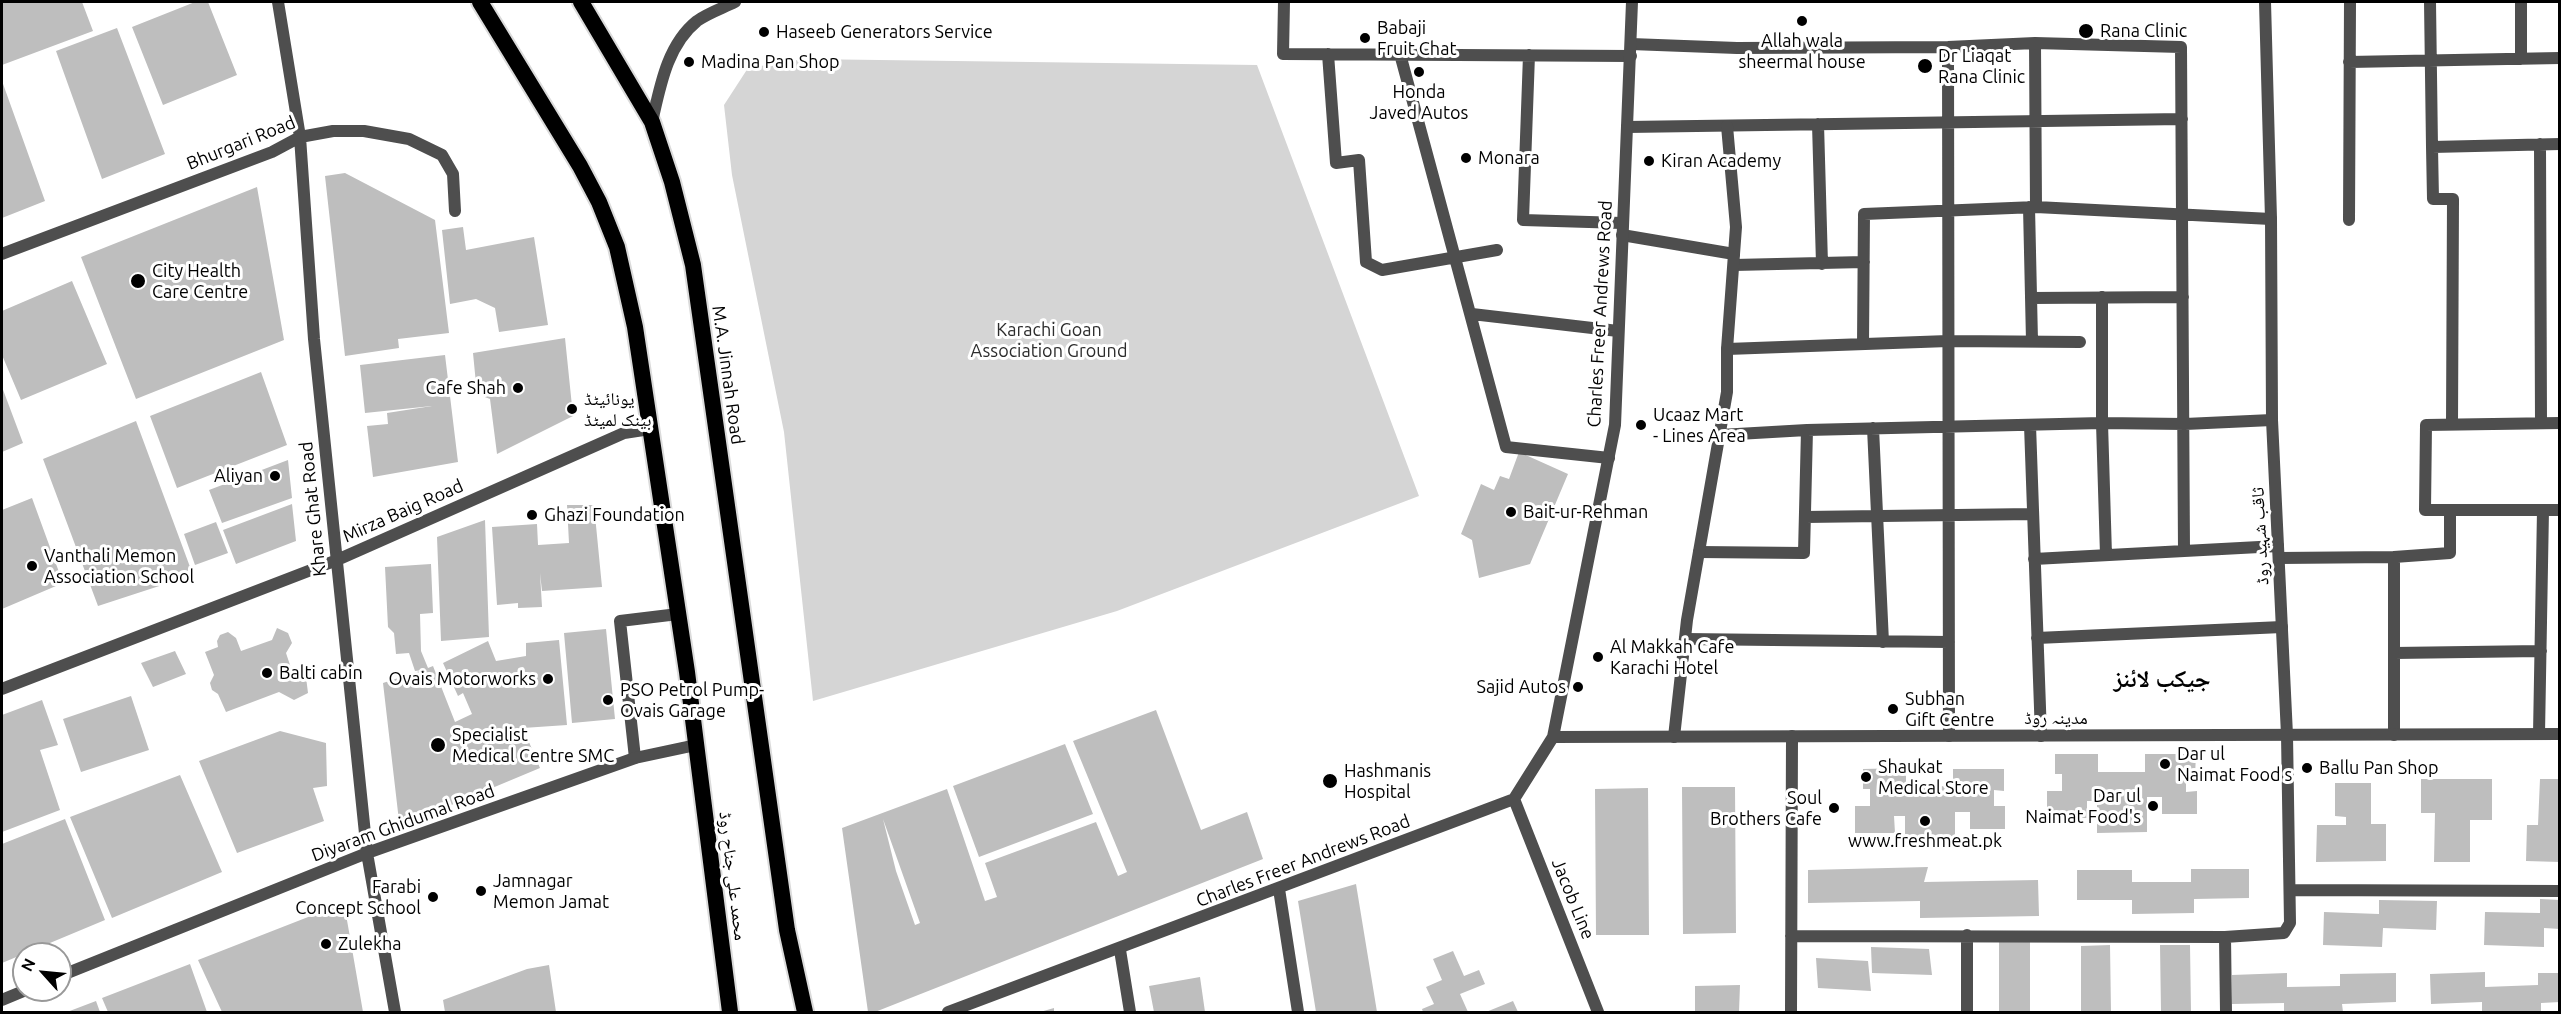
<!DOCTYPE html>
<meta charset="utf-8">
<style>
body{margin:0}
#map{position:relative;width:2561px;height:1014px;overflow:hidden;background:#fff;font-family:Ubuntu,sans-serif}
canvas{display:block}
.frame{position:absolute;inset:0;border:3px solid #000;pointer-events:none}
.north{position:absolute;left:12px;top:942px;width:60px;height:60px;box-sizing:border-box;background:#fff;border:2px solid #999;border-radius:50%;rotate:297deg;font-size:16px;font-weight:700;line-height:24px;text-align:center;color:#000}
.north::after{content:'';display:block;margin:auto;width:21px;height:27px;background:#000;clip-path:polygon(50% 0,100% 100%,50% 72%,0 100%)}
</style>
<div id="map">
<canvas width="2561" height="1014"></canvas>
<div class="frame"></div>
<div class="north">N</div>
</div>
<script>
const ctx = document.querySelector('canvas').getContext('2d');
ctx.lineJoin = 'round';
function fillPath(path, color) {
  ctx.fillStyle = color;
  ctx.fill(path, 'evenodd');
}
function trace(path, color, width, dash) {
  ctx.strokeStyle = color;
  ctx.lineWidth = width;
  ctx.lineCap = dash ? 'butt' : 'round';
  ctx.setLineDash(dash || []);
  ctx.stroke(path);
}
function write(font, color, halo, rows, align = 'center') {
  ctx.font = font + ' Ubuntu,"Noto Naskh Arabic",sans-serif';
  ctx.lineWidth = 6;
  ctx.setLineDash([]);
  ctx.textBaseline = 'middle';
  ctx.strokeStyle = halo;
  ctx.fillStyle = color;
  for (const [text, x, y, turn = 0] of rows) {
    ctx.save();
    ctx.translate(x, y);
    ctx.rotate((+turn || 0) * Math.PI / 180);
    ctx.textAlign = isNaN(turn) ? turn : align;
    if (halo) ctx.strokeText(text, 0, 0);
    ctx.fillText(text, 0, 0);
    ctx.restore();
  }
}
const green = new Path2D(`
 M 804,59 L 1257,65 L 1419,496 L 1117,611 L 813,701 L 784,432 L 732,175 L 724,105 L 748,68 Z`);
const building = new Path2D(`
 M 2,2 L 82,2 L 93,31 L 2,65 Z
 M 195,2 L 208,2 L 237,75 L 163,105 L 132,27 Z
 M 117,28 L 165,154 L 102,179 L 56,51 Z
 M 2,81 L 45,201 L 2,218 Z
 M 345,173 L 435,220 L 449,333 L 398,339 L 399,348 L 345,356 L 325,176 Z
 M 257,187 L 284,340 L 136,399 L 81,257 Z
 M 463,227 L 466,250 L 534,237 L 548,325 L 499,332 L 495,308 L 476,299 L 450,304 L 442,230 Z
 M 72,281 L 107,364 L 21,400 L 2,355 L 2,311 Z
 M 565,338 L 573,416 L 497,454 L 490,399 L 477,394 L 473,353 Z
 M 445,355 L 458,462 L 373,477 L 367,426 L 388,424 L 387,413 L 432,406 L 365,413 L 360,365 Z
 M 261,372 L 287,445 L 177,488 L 150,416 Z
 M 2,387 L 23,443 L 2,452 Z
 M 136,421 L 193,575 L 98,606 L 43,459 Z
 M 1519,452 L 1568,474 L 1530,564 L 1479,578 L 1472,540 L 1461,534 L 1481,484 L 1494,490 L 1500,476 L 1509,479 Z
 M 288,460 L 292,498 L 222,523 L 209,490 Z
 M 32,498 L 63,583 L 2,609 L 2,510 Z
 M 292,504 L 296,541 L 236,564 L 223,530 Z
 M 567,505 L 594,505 L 602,587 L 542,591 L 540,573 L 542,607 L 518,608 L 518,603 L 497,605 L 492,527 L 537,524 L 538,545 L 569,543 Z
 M 485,520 L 489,637 L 441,641 L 437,537 Z
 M 216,522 L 228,553 L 195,565 L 184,534 Z
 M 431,564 L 433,613 L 420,614 L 421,651 L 428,668 L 433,666 L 455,722 L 472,714 L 463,693 L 458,696 L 443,663 L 488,641 L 496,661 L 526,656 L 526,643 L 559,640 L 567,725 L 523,728 L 540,768 L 406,824 L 399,821 L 383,683 L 423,670 L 415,671 L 409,653 L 396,654 L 394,633 L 388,627 L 385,567 Z
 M 277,628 L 288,633 L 292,643 L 286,653 L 291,668 L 306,677 L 308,693 L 294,700 L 279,692 L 226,712 L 218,694 L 212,690 L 210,683 L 214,675 L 205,652 L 218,647 L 217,641 L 220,635 L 228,632 L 236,638 L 241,651 L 272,640 Z
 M 606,629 L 615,719 L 572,723 L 564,633 Z
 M 175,651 L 186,674 L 153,687 L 141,663 Z
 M 131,696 L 149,750 L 81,772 L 63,719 Z
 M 42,700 L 58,745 L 40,750 L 60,810 L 2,832 L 2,715 Z
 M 1156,710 L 1201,830 L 1247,812 L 1263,859 L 875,1012 L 868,1012 L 842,828 L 947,789 L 985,901 L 997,897 L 985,863 L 1096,822 L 1118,876 L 1127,872 L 1073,741 ZM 883,819 L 920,923 L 915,925 L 896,871 Z
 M 280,731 L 326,743 L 327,786 L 313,788 L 324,821 L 237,853 L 199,761 Z
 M 1065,744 L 1093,814 L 979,857 L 953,786 Z
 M 2055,754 L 2098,754 L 2098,772 L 2145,772 L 2145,754 L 2196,754 L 2195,776 L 2186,776 L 2186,792 L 2197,791 L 2197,814 L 2162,814 L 2162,797 L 2147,797 L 2147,832 L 2097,833 L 2097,801 L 2087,801 L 2087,818 L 2047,818 L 2047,791 L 2062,791 L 2062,774 L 2055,774 Z
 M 1906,768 L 1906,787 L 1953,786 L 1953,769 L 2004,769 L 2004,791 L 1994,790 L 1994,806 L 2005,806 L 2005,829 L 1970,829 L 1970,812 L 1955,812 L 1955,847 L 1905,847 L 1905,816 L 1894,816 L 1895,833 L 1855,833 L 1855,806 L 1870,806 L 1870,789 L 1863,789 L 1863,769 Z
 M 180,775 L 222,872 L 112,918 L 70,817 Z
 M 2421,779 L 2492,779 L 2492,820 L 2470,820 L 2470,862 L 2434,862 L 2435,813 L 2421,813 Z
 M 2540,779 L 2560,779 L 2560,862 L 2526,861 L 2527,825 L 2538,825 Z
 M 2335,783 L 2371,783 L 2371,824 L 2386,824 L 2386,861 L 2316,862 L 2317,825 L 2346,825 L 2346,817 L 2335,816 Z
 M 1682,787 L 1735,787 L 1736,933 L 1683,934 Z
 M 1648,788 L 1649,935 L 1596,935 L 1595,789 Z
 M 65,819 L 105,920 L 2,963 L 2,844 Z
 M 1928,867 L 1924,882 L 2038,880 L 2039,916 L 1920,918 L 1920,901 L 1808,903 L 1808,870 Z
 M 2191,869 L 2249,869 L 2249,898 L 2194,899 L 2194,913 L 2132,914 L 2132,900 L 2077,900 L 2077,870 L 2132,870 L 2132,882 L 2191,882 Z
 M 1356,884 L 1377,1012 L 1316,1012 L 1298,901 Z
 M 2540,899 L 2560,900 L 2560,929 L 2544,928 L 2544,947 L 2484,945 L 2485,912 L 2540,913 Z
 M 2379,900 L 2437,901 L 2436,930 L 2383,928 L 2382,947 L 2323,945 L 2324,912 L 2379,914 Z
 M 344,903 L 363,1012 L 222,1012 L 198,960 Z
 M 1999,942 L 2030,942 L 2030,1012 L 1999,1012 Z
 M 2110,945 L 2111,1012 L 2081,1012 L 2081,946 Z
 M 2160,945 L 2190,945 L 2191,1012 L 2161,1012 Z
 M 1871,947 L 1929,949 L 1932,975 L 1872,973 Z
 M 1453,951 L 1464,976 L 1479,970 L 1485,984 L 1460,994 L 1468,1012 L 1423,1012 L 1422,1009 L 1434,1004 L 1426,987 L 1442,980 L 1433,959 Z
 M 1816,958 L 1868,961 L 1871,991 L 1818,988 Z
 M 190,964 L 207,1012 L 108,1012 L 102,998 Z
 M 549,965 L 556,1012 L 445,1012 L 443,1000 L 527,969 Z
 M 2485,972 L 2485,987 L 2538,985 L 2538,973 L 2560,973 L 2560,1002 L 2541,1003 L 2541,1012 L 2482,1012 L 2482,1002 L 2431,1004 L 2430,974 Z
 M 2287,973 L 2287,987 L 2340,986 L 2340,974 L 2396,973 L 2396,1002 L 2342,1004 L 2343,1012 L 2284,1012 L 2284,1003 L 2232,1004 L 2232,975 Z
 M 1200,977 L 1205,1012 L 1154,1012 L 1149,986 Z
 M 1740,985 L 1739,1012 L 1695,1012 L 1695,986 Z
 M 96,1001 L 100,1012 L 67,1012 Z
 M 1513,1001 L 1518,1012 L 1486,1012 Z
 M 1054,1008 L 1054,1012 L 1040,1012 Z`);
const service = new Path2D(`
 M 1284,2 L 1283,54 L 1631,56
 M 2430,2 L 2432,147 L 2560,144
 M 2521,2 L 2521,59
 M 2035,43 L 2036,207
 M 1631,44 L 1737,48 L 1948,47 L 2035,43 L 2181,47 L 2184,550
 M 1948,47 L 1949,736
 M 1328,54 L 1336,163 L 1359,160 L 1366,262 L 1382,270 L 1497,250
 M 1400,54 L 1506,447 L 1609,458
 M 1529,55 L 1523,220 L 1622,223
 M 2349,62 L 2560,58
 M 1818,124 L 1822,264
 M 1627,127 L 2182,119
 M 2540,144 L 2541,423
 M 2432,147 L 2433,199 L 2453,199 L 2452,424
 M 2029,207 L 2032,341
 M 2349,220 L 2350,2
 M 1622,235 L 1734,254
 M 1734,265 L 1864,262
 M 2102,297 L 2102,423 L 2106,555
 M 2031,298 L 2183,297
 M 1472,314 L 1618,331
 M 1863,344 L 1864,214 L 2036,207 L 2271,219
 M 1727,349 L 1948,341 L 2080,342
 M 2560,423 L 2426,425 L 2425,510 L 2560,510
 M 2030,425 L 2041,736
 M 1873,428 L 1883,642
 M 1720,435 L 1807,430 L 2102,423 L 2185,424 L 2272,420
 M 1805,517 L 2033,514
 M 1699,552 L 1804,553 L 1807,430
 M 2394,557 L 2450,553 L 2450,510
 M 2279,558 L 2394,557 L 2394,735
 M 2034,559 L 2278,546
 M 2037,638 L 2282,627
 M 1685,639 L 1949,642
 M 2394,653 L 2541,651
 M 2539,734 L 2543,510
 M 635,758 L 620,621 L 678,614`);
const minor = new Path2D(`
 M 278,2 L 300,137 L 314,339 L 367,853 L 395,1012
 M 2,254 L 272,152 L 300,137 L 333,131 L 364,131 L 409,139 L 442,155 L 453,174 L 455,211
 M 2,689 L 337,560 L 624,433 L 650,429
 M 1674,737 L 1687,620 L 1727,392 L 1727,349 L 1736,227 L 1727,126
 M 2291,890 L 2560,891
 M 1967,935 L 1967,1012
 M 1791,936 L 2225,937
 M 1120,950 L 1130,1012
 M 60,976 L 367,853 L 635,758 L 696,745
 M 2,1000 L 26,990
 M 1791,1012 L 1792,736
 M 2226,1012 L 2225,937 L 2284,933 L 2290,923 L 2287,735 L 2272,420 L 2271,219 L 2265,2`);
const tertiary = new Path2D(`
 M 652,122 C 660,87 667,45 697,21 C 708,13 723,8 735,2
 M 1553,737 L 2560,734
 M 1514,799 L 1598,1012
 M 1279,889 L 1298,1012
 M 948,1012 L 1514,799 L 1553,737 L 1615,425 L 1632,2`);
const trunk = new Path2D(`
 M 480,2 L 580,166 L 599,202 L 617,247 L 635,327 L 687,672 L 730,1012
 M 581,2 L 652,122 L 672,182 L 693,265 L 787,930 L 805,1012`);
const markers = [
 [1802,21,6,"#000"],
 [2086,31,8,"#000"],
 [764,32,6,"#000"],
 [1365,38,6,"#000"],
 [689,62,6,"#000"],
 [1925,66,8,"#000"],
 [1419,72,6,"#000"],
 [1466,158,6,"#000"],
 [1649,161,6,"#000"],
 [138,281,8,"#000"],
 [518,388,6,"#000"],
 [572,409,6,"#000"],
 [1641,425,6,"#000"],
 [275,476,6,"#000"],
 [1511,512,6,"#000"],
 [532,515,6,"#000"],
 [32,566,6,"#000"],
 [1598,657,6,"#000"],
 [267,673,6,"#000"],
 [548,679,6,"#000"],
 [1578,687,6,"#000"],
 [608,700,6,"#000"],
 [1893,709,6,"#000"],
 [438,745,8,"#000"],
 [2165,764,6,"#000"],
 [2307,768,6,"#000"],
 [1866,777,6,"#000"],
 [1330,781,8,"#000"],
 [2153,806,6,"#000"],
 [1834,808,6,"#000"],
 [1925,821,6,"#000"],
 [481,891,6,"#000"],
 [433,897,6,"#000"],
 [326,944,6,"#000"]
];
const poiNames = [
 ["Babaji",1377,28],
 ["Fruit Chat",1377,49],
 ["Rana Clinic",2100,31],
 ["Haseeb Generators Service",776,32],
 ["Allah wala",1802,41,"center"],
 ["sheermal house",1802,62,"center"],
 ["Dr Liaqat",1938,56],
 ["Rana Clinic",1938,77],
 ["Madina Pan Shop",701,62],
 ["Honda",1419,92,"center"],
 ["Javed Autos",1419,113,"center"],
 ["Monara",1478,158],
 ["Kiran Academy",1661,161],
 ["City Health",152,271],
 ["Care Centre",152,292],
 ["Cafe Shah",506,388,"right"],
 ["یونائیٹڈ",584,399],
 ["بینک لمیٹڈ",584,420],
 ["Ucaaz Mart",1653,415],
 ["- Lines Area",1653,436],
 ["Aliyan",263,476,"right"],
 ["Bait-ur-Rehman",1523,512],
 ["Ghazi Foundation",544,515],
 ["Vanthali Memon",44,556],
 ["Association School",44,577],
 ["Al Makkah Cafe",1610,647],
 ["Karachi Hotel",1610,668],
 ["Balti cabin",279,673],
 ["Ovais Motorworks",536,679,"right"],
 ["Sajid Autos",1566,687,"right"],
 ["PSO Petrol Pump-",620,690],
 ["Ovais Garage",620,711],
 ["Subhan",1905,699],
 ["Gift Centre",1905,720],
 ["Specialist",452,735],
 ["Medical Centre SMC",452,756],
 ["Dar ul",2177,754],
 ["Naimat Food s",2177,775],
 ["Shaukat",1878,767],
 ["Medical Store",1878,788],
 ["Ballu Pan Shop",2319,768],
 ["Hashmanis",1344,771],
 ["Hospital",1344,792],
 ["Dar ul",2141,796,"right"],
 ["Naimat Food's",2141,817,"right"],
 ["Soul",1822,798,"right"],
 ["Brothers Cafe",1822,819,"right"],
 ["www.freshmeat.pk",1925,841,"center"],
 ["Jamnagar",493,881],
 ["Memon Jamat",493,902],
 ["Farabi",421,887,"right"],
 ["Concept School",421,908,"right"],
 ["Zulekha",338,944]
];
const streetNames = [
 ["Bhurgari Road",241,143,-22],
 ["Charles Freer Andrews Road",1600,314,-87],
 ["M.A. Jinnah Road",728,375,82],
 ["Khare Ghat Road",313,509,-96],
 ["Mirza Baig Road",403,511,-24],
 ["ثاقب شہید روڈ",2260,536,-93],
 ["مدینہ روڈ",2056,718],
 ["Diyaram Ghidumal Road",403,823,-20],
 ["Charles Freer Andrews Road",1303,861,-21],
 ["محمد علی جناح روڈ",733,876,83],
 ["Jacob Line",1573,899,68]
];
const parkNames = [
 ["Karachi Goan",1049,330],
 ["Association Ground",1049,351]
];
const districtNames = [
 ["جیکب لائنز",2162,679]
];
fillPath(green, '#d5d5d5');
fillPath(building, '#bebebe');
trace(trunk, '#dbdbdb', 20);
trace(service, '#4e4e4e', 12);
trace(minor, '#4e4e4e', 12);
trace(tertiary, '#4e4e4e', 12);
trace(trunk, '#000', 16);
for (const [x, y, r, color] of markers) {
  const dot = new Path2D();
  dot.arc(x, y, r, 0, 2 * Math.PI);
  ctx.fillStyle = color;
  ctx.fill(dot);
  trace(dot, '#fff', 2);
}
write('18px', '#000', '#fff', poiNames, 'left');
write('18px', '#000', '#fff', streetNames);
write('18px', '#2c2c2c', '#fff', parkNames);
write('bold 24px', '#000', '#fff', districtNames);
</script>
